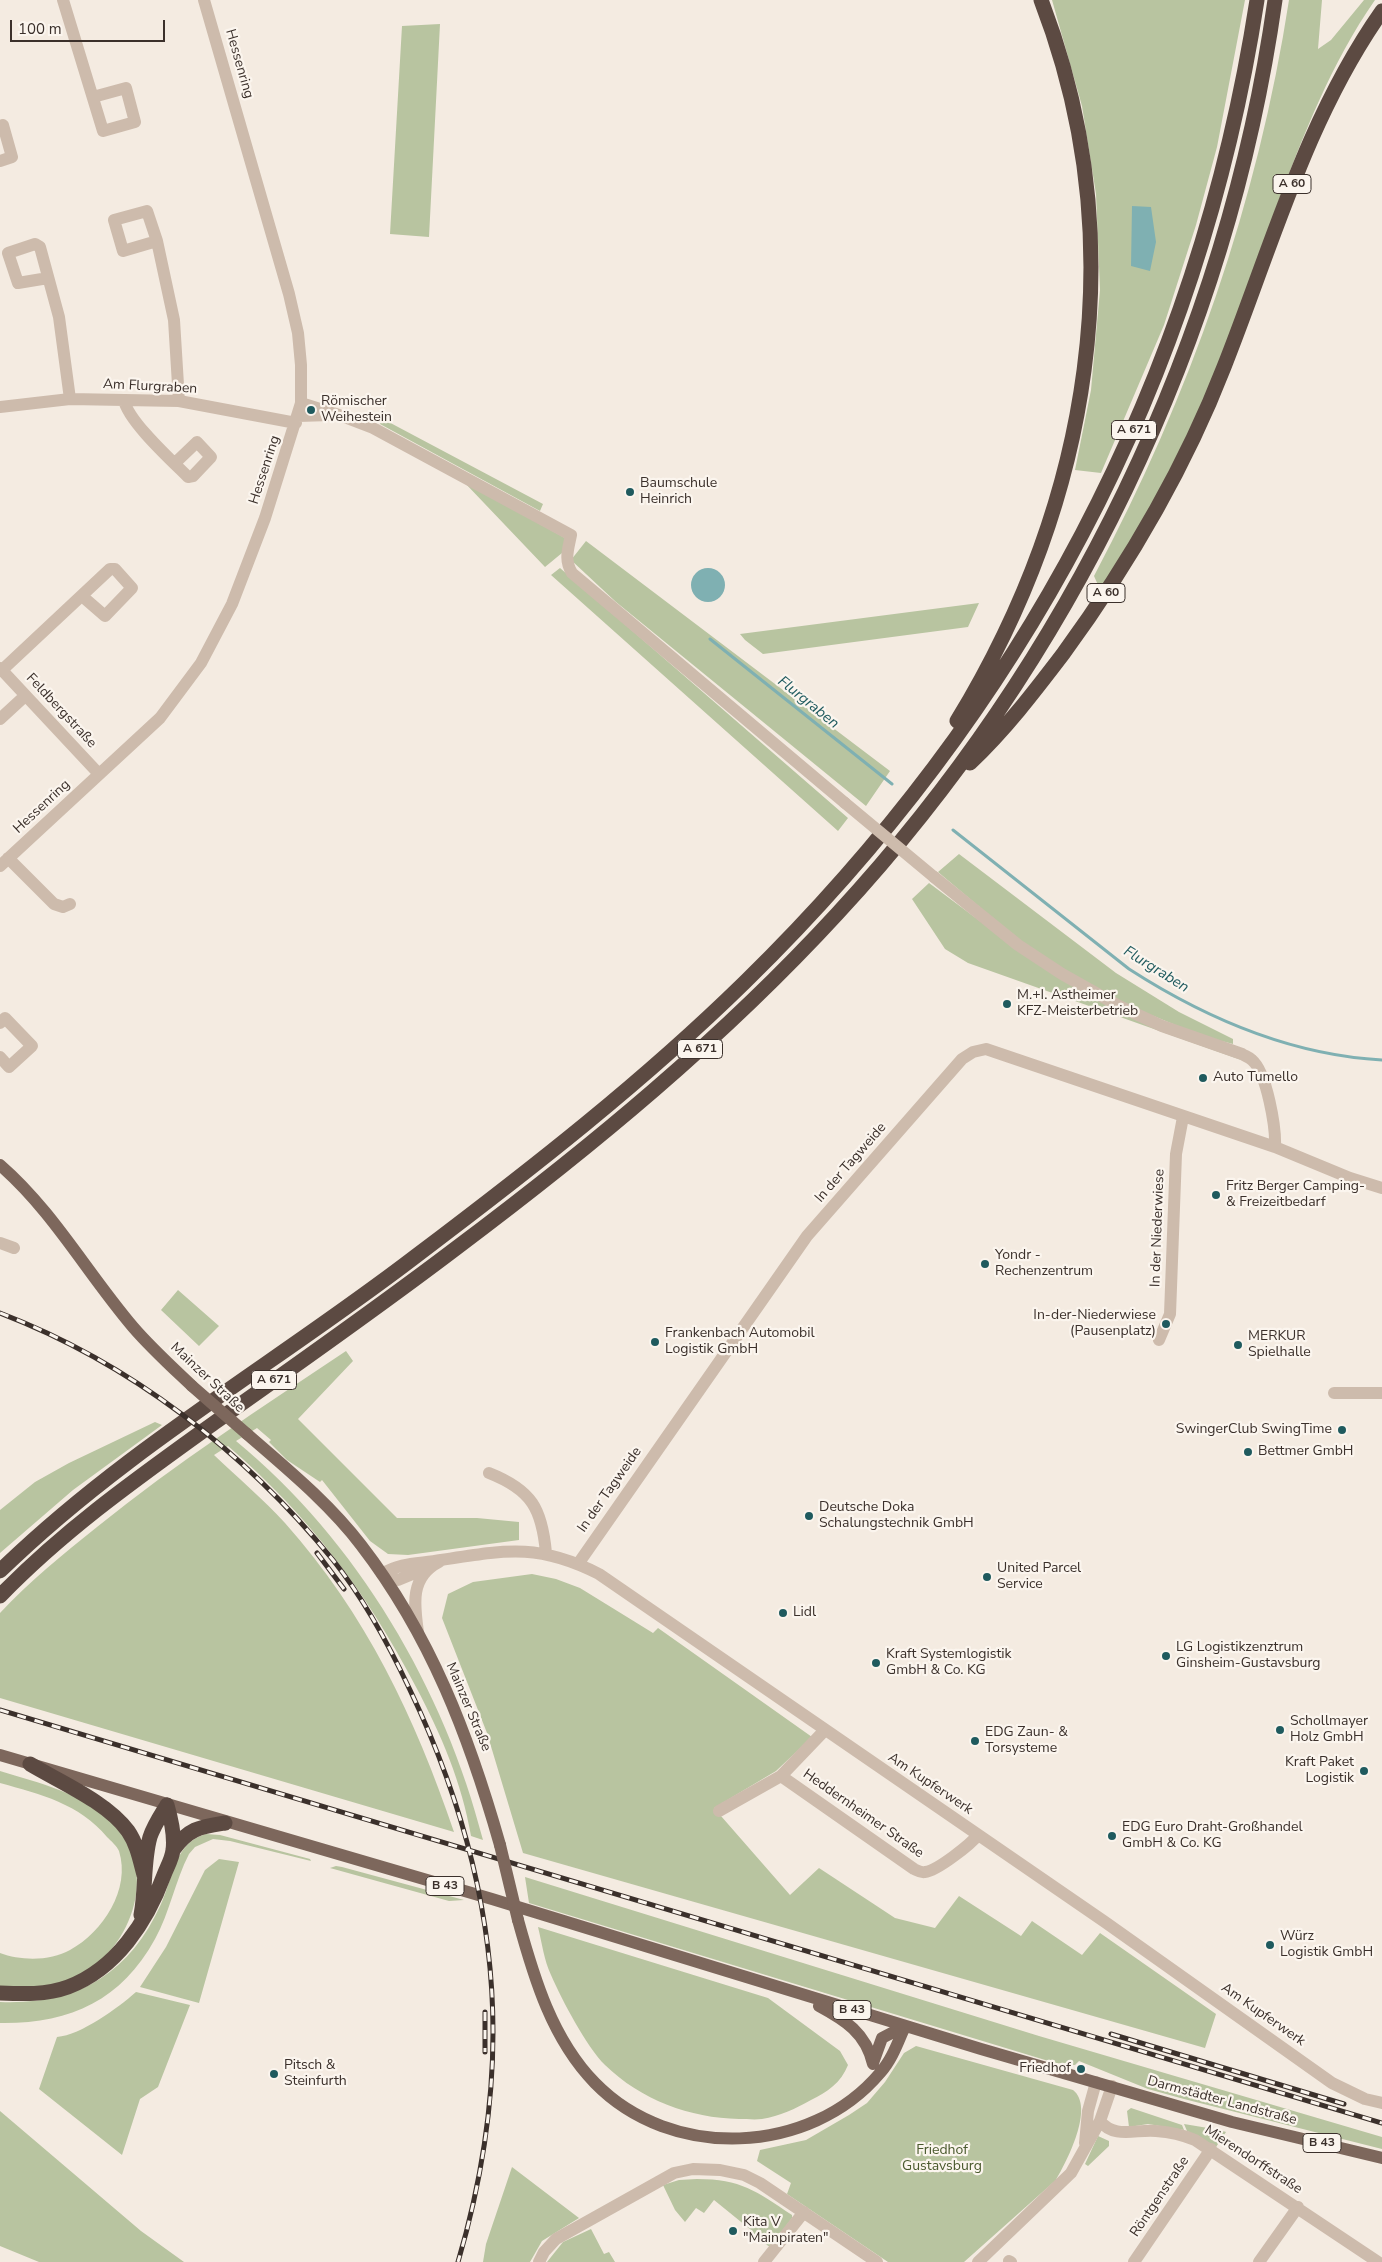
<!DOCTYPE html>
<meta charset="utf-8">
<style>
body{margin:0}
#map{position:relative;width:1382px;height:2262px;overflow:hidden;background:#f4ebe1;font-family:"Nunito Sans",sans-serif}
canvas{display:block}
.scale{position:absolute;left:10px;top:20px;width:155px;height:22px;box-sizing:border-box;border:2px solid #3b302b;border-top:0;padding-left:6px;font-size:15px;line-height:18px;white-space:nowrap;color:#3b302b;-webkit-text-stroke:4px #fbf5ee;paint-order:stroke}
</style>
<div id="map">
<canvas width="1382" height="2262"></canvas>
<div class="scale">100 m</div>
</div>
<script>
const ctx = document.querySelector('canvas').getContext('2d');
ctx.lineJoin = 'round';
function fillPath(path, color) {
  ctx.fillStyle = color;
  ctx.fill(path, 'evenodd');
}
function trace(path, color, width, dash) {
  ctx.strokeStyle = color;
  ctx.lineWidth = width;
  ctx.lineCap = dash ? 'butt' : 'round';
  ctx.setLineDash(dash || []);
  ctx.stroke(path);
}
function write(font, color, halo, rows, align = 'center') {
  ctx.font = font + ' "Nunito Sans",sans-serif';
  ctx.lineWidth = 4.5;
  ctx.setLineDash([]);
  ctx.textBaseline = 'middle';
  ctx.strokeStyle = halo;
  ctx.fillStyle = color;
  for (const [text, x, y, turn = 0] of rows) {
    ctx.save();
    ctx.translate(x, y);
    ctx.rotate((+turn || 0) * Math.PI / 180);
    ctx.textAlign = isNaN(turn) ? turn : align;
    if (halo) ctx.strokeText(text, 0, 0);
    ctx.fillText(text, 0, 0);
    ctx.restore();
  }
}
const green = new Path2D(`
 M 1052,0 L 1245,0 L 1217,147 L 1196,225 L 1164,325 L 1101,473 L 1075,470 L 1091,390 L 1100,290 L 1096,194 L 1082,106 Z
 M 1289,0 L 1322,0 L 1318,49 L 1331,40 L 1364,0 L 1375,0 C 1331,63 1303,136 1276,208 C 1251,274 1228,341 1202,407 C 1178,469 1140,526 1105,582 L 1098,585 L 1094,576 C 1190,396 1258,202 1289,0 Z
 M 440,24 L 429,237 L 390,234 L 402,26 Z
 M 383,419 L 543,504 L 540,511 L 380,424 Z
 M 464,482 L 565,538 L 562,553 L 545,567 Z
 M 586,541 L 890,771 L 866,806 L 616,602 L 571,560 Z
 M 560,568 L 848,818 L 838,831 L 551,575 Z
 M 979,603 L 968,627 L 763,654 L 745,640 L 740,634 Z
 M 959,854 L 1116,973 L 1179,1012 L 1233,1039 L 1233,1044 L 1202,1036 L 1105,996 L 1020,941 L 938,872 Z
 M 929,883 L 1036,963 L 1244,1061 L 968,963 L 945,949 L 912,899 Z
 M 178,1290 L 219,1326 L 199,1346 L 161,1310 Z
 M 346,1351 L 353,1361 L 298,1419 L 397,1518 L 477,1518 L 519,1522 L 519,1540 L 408,1555 L 388,1554 L 370,1541 L 322,1480 L 320,1482 L 287,1460 L 269,1442 L 271,1440 L 257,1428 L 236,1441 C 357,1540 445,1690 483,1840 L 471,1836 C 462,1783 441,1734 416,1687 C 366,1591 310,1517 228,1446 L 214,1455 C 237,1477 263,1499 285,1523 C 366,1614 415,1717 454,1832 L 0,1698 L 0,1613 C 29,1582 63,1554 97,1527 C 176,1463 261,1408 346,1351 Z
 M 155,1422 L 162,1425 L 73,1490 L 0,1553 L 0,1510 L 35,1482 L 69,1463 Z
 M 532,1574 L 556,1579 L 580,1588 L 653,1633 L 658,1628 L 812,1737 L 776,1771 L 714,1808 L 790,1895 L 819,1868 L 895,1918 L 935,1928 L 959,1896 L 1021,1936 L 1032,1921 L 1082,1955 L 1100,1933 L 1216,2014 L 1205,2048 L 523,1853 L 487,1733 L 442,1618 L 448,1594 L 473,1582 Z
 M 0,1771 C 39,1783 83,1793 113,1823 C 162,1872 130,1955 71,1980 C 50,1990 23,1988 0,1987 L 0,1953 C 21,1961 51,1961 70,1950 C 103,1932 131,1889 119,1851 C 117,1846 111,1841 107,1837 C 80,1804 40,1794 0,1783 Z
 M 206,1834 L 220,1835 L 310,1859 L 311,1861 L 230,1841 L 213,1839 L 195,1847 L 189,1854 C 175,1881 170,1912 155,1939 C 121,2001 69,2024 0,2023 L 0,2002 C 76,2005 129,1975 161,1904 C 173,1878 174,1843 206,1834 Z
 M 219,1859 L 239,1862 L 199,2003 L 140,1987 L 166,1947 L 205,1870 Z
 M 336,1866 L 342,1867 L 464,1900 L 449,1901 L 330,1868 Z
 M 525,1877 L 1039,2036 L 1382,2137 L 1382,2149 L 1184,2099 L 1148,2089 L 1079,2061 L 1075,2065 L 1055,2063 L 529,1903 Z
 M 538,1927 L 768,1998 L 840,2051 L 848,2065 C 841,2083 827,2092 811,2100 C 795,2109 780,2116 762,2119 C 755,2120 746,2119 739,2119 C 690,2118 641,2100 605,2065 C 586,2046 562,2000 551,1975 C 544,1960 542,1943 538,1927 Z
 M 136,1992 L 190,2005 L 158,2087 L 140,2099 L 122,2155 L 39,2089 L 57,2037 C 81,2035 118,2008 136,1992 Z
 M 916,2046 L 1073,2090 C 1095,2107 1067,2161 1056,2180 L 964,2262 L 888,2262 L 787,2194 L 791,2183 L 757,2161 L 760,2150 L 806,2140 L 849,2115 L 867,2103 L 885,2082 L 904,2053 Z
 M 1131,2108 L 1182,2125 L 1184,2130 L 1148,2124 L 1129,2127 L 1127,2111 Z
 M 0,2111 L 141,2231 L 184,2262 L 39,2262 L 0,2246 Z
 M 1184,2124 L 1220,2130 L 1226,2132 L 1216,2147 L 1187,2131 Z
 M 1098,2136 L 1109,2141 L 1109,2146 L 1088,2166 L 1085,2164 Z
 M 512,2167 L 579,2218 L 542,2241 L 530,2262 L 483,2262 L 486,2244 Z
 M 697,2179 C 741,2179 756,2191 792,2215 L 792,2218 L 770,2247 L 749,2233 L 751,2230 L 714,2200 L 704,2213 L 696,2208 L 685,2222 L 675,2210 L 663,2185 L 679,2180 Z
 M 591,2229 L 604,2254 L 609,2252 L 615,2262 L 547,2262 L 563,2242 Z`);
const water = new Path2D(`
 M 1132,206 L 1151,207 L 1156,242 L 1150,271 L 1131,266 Z
 M691 585a17 17 0 1 1 34 0a17 17 0 1 1-34 0Z`);
const stream = new Path2D(`
 M 710,639 L 892,784
 M 953,830 L 1129,969 C 1205,1018 1291,1055 1382,1060`);
const minor = new Path2D(`
 M 63,0 L 103,131 L 135,122 L 126,88 L 93,97
 M 0,126 L 3,125 L 12,157 L 0,161
 M 157,241 L 123,251 L 114,220 L 147,211 L 157,241 L 174,320 L 179,401
 M 48,278 L 18,283 L 8,253 L 35,244 L 40,247 L 59,317 L 70,399
 M 124,400 C 128,421 171,460 188,477 L 193,476 L 211,457 L 197,442 L 175,463
 M 301,403 L 339,415 L 373,428 L 571,535 C 568,550 564,560 572,573 L 845,803
 M 0,407 L 70,399 L 179,401 L 296,423
 M 298,416 L 330,415
 M 0,668 L 99,774
 M 2,670 L 110,569 L 115,569 L 132,588 L 105,616 L 82,596
 M 0,719 L 25,696
 M 8,858 L 54,904 L 63,907 L 70,904
 M 0,866 L 160,718 L 201,663 L 232,604 L 265,518 L 301,403 L 301,365 L 298,333 L 289,294 L 204,0
 M 934,877 L 1018,945 L 1062,974 L 1119,1006 L 1162,1026 L 1242,1054 C 1245,1056 1249,1057 1252,1060 C 1267,1073 1276,1128 1275,1147 L 1350,1178 L 1382,1188
 M 0,1023 L 5,1018 L 32,1046 L 9,1067 L 0,1057
 M 0,1243 L 14,1248
 M 1159,1340 L 1170,1314 L 1176,1154 L 1183,1117
 M 1334,1393 L 1382,1393
 M 489,1473 C 532,1490 542,1509 546,1553
 M 578,1564 L 807,1236 L 962,1059 L 973,1052 L 986,1049 L 1275,1147
 M 382,1574 C 401,1562 420,1564 441,1560 C 506,1550 538,1543 599,1574 L 1105,1922 L 1332,2083 L 1365,2099 L 1382,2103
 M 382,1574 L 398,1580 L 427,1568
 M 418,1632 C 414,1604 410,1577 439,1562
 M 825,1730 L 781,1776 L 914,1869 C 918,1871 921,1873 925,1872 C 937,1871 971,1844 978,1835
 M 719,1811 L 781,1776
 M 1100,2121 C 1114,2139 1136,2129 1156,2131 C 1170,2132 1183,2135 1195,2140 L 1378,2262
 M 1085,2143 L 1088,2111 L 1096,2082
 M 1009,2261 L 1011,2262
 M 539,2262 L 544,2252 L 556,2239 L 674,2173 L 693,2169 L 720,2170 L 744,2175 L 760,2183 L 877,2262
 M 764,2262 L 804,2212
 M 978,2262 L 1071,2173 L 1100,2121 L 1112,2086
 M 1134,2262 L 1211,2149
 M 1259,2262 L 1298,2207`);
const major = new Path2D(`
 M 0,1165 C 53,1211 87,1273 133,1327 C 151,1348 172,1367 192,1386
 M 247,1434 C 286,1468 329,1503 361,1545 C 431,1636 469,1736 500,1845
 M 0,1755 L 492,1899 L 981,2049 L 1232,2122 L 1382,2158
 M 518,1920 C 534,1978 552,2039 595,2083 C 671,2161 810,2156 880,2073 C 892,2060 898,2042 905,2026
 M 819,2006 C 845,2020 866,2033 873,2064
 M 873,2063 L 882,2038 L 905,2026`);
const highway = new Path2D(`
 M 957,721 C 1090,502 1135,244 1041,0
 M 970,763 C 1005,730 1034,692 1063,654 C 1128,565 1184,470 1224,367 C 1272,246 1306,119 1382,11
 M 0,1571 C 125,1449 278,1362 416,1256 C 530,1170 643,1082 745,982 C 1021,712 1198,383 1257,0
 M 0,1596 C 65,1529 139,1477 214,1423 C 295,1366 376,1309 455,1249 C 591,1147 722,1039 837,914 C 1070,662 1227,340 1275,0
 M 30,1764 C 60,1782 107,1802 128,1831 C 137,1844 140,1860 144,1875
 M 173,1850 C 189,1828 200,1827 225,1823
 M 141,1915 C 146,1889 143,1862 150,1837 C 154,1825 161,1815 167,1805
 M 0,1993 C 23,1994 46,1995 68,1987 C 116,1969 147,1922 164,1875 C 167,1867 172,1859 173,1850 C 175,1836 171,1819 167,1805`);
const rail = new Path2D(`
 M 0,1313 C 131,1363 245,1452 333,1560 C 364,1599 389,1645 410,1690 C 461,1797 493,1913 493,2032 C 493,2111 480,2187 458,2262
 M 317,1553 L 344,1589
 M 0,1710 L 1382,2123
 M 485,2012 L 485,2052
 M 1111,2034 L 1344,2104`);
const minorBridge = new Path2D(`
 M 845,803 L 934,877`);
const majorBridge = new Path2D(`
 M 192,1386 L 247,1434
 M 500,1845 L 518,1920`);
const markers = [
 [311,410,5,"#1f5a5e"],
 [630,492,5,"#1f5a5e"],
 [1007,1004,5,"#1f5a5e"],
 [1203,1078,5,"#1f5a5e"],
 [1216,1195,5,"#1f5a5e"],
 [985,1264,5,"#1f5a5e"],
 [1166,1324,5,"#1f5a5e"],
 [655,1342,5,"#1f5a5e"],
 [1238,1345,5,"#1f5a5e"],
 [1342,1430,5,"#1f5a5e"],
 [1248,1452,5,"#1f5a5e"],
 [809,1516,5,"#1f5a5e"],
 [987,1577,5,"#1f5a5e"],
 [783,1613,5,"#1f5a5e"],
 [1166,1656,5,"#1f5a5e"],
 [876,1663,5,"#1f5a5e"],
 [1280,1730,5,"#1f5a5e"],
 [975,1741,5,"#1f5a5e"],
 [1364,1771,5,"#1f5a5e"],
 [1112,1836,5,"#1f5a5e"],
 [1270,1945,5,"#1f5a5e"],
 [1081,2069,5,"#1f5a5e"],
 [274,2074,5,"#1f5a5e"],
 [733,2231,5,"#1f5a5e"]
];
const shields = [
 [1292,184,38],
 [1134,430,45],
 [1106,593,38],
 [700,1049,45],
 [274,1380,45],
 [445,1886,38],
 [852,2010,38],
 [1322,2143,38]
];
const shieldNames = [
 ["A 60",1292,184],
 ["A 671",1134,430],
 ["A 60",1106,593],
 ["A 671",700,1049],
 ["A 671",274,1380],
 ["B 43",445,1886],
 ["B 43",852,2010],
 ["B 43",1322,2143]
];
const streetNames = [
 ["Hessenring",239,64,74],
 ["Am Flurgraben",150,387,3],
 ["Hessenring",265,470,-72],
 ["Feldbergstraße",61,711,47],
 ["Hessenring",42,807,-43],
 ["In der Tagweide",851,1163,-49],
 ["In der Niederwiese",1158,1228,-88],
 ["Mainzer Straße",207,1378,43],
 ["In der Tagweide",610,1490,-55],
 ["Mainzer Straße",468,1707,67],
 ["Am Kupferwerk",930,1784,34],
 ["Heddernheimer Straße",863,1814,35],
 ["Am Kupferwerk",1263,2015,35],
 ["Darmstädter Landstraße",1222,2101,15],
 ["Mierendorffstraße",1253,2160,33],
 ["Röntgenstraße",1160,2197,-56]
];
const poiNames = [
 ["Römischer",321,402],
 ["Weihestein",321,418],
 ["Baumschule",640,484],
 ["Heinrich",640,500],
 ["M.+I. Astheimer",1017,996],
 ["KFZ-Meisterbetrieb",1017,1012],
 ["Auto Tumello",1213,1078],
 ["Fritz Berger Camping-",1226,1187],
 ["& Freizeitbedarf",1226,1203],
 ["Yondr -",995,1256],
 ["Rechenzentrum",995,1272],
 ["In-der-Niederwiese",1156,1316,"right"],
 ["(Pausenplatz)",1156,1332,"right"],
 ["Frankenbach Automobil",665,1334],
 ["Logistik GmbH",665,1350],
 ["MERKUR",1248,1337],
 ["Spielhalle",1248,1353],
 ["SwingerClub SwingTime",1332,1430,"right"],
 ["Bettmer GmbH",1258,1452],
 ["Deutsche Doka",819,1508],
 ["Schalungstechnik GmbH",819,1524],
 ["United Parcel",997,1569],
 ["Service",997,1585],
 ["Lidl",793,1613],
 ["LG Logistikzenztrum",1176,1648],
 ["Ginsheim-Gustavsburg",1176,1664],
 ["Kraft Systemlogistik",886,1655],
 ["GmbH & Co. KG",886,1671],
 ["Schollmayer",1290,1722],
 ["Holz GmbH",1290,1738],
 ["EDG Zaun- &",985,1733],
 ["Torsysteme",985,1749],
 ["Kraft Paket",1354,1763,"right"],
 ["Logistik",1354,1779,"right"],
 ["EDG Euro Draht-Großhandel",1122,1828],
 ["GmbH & Co. KG",1122,1844],
 ["Würz",1280,1937],
 ["Logistik GmbH",1280,1953],
 ["Pitsch &",284,2066],
 ["Steinfurth",284,2082],
 ["Friedhof",1071,2069,"right"],
 ["Kita V",743,2223],
 ["\"Mainpiraten\"",743,2239]
];
const parkNames = [
 ["Friedhof",942,2151],
 ["Gustavsburg",942,2167]
];
const waterNames = [
 ["Flurgraben",808,703,39],
 ["Flurgraben",1156,970,32]
];
fillPath(green, '#b8c4a0');
fillPath(water, '#7fb0b2');
trace(stream, '#7fb0b2', 3);
trace(minor, '#cdbbac', 12);
trace(major, '#7d675c', 12);
trace(highway, '#5c4a42', 15);
trace(rail, '#3b302b', 5);
trace(rail, '#fbf5ee', 3, [9]);
trace(minorBridge, '#cdbbac', 12);
trace(majorBridge, '#7d675c', 12);
for (const [x, y, r, color] of markers) {
  const dot = new Path2D();
  dot.arc(x, y, r, 0, 2 * Math.PI);
  ctx.fillStyle = color;
  ctx.fill(dot);
  trace(dot, '#fbf5ee', 2);
}
for (const [x, y, w] of shields) {
  const box = new Path2D();
  box.roundRect(x - w / 2, y - 9.5, w, 19, 4);
  ctx.fillStyle = '#fbf5ee';
  ctx.fill(box);
  trace(box, '#3b302b', 1);
}
write('bold 12px', '#3b302b', null, shieldNames);
write('14px', '#3b302b', '#fbf5ee', streetNames);
write('14px', '#3b302b', '#fbf5ee', poiNames, 'left');
write('14px', '#4a5a2e', '#fbf5ee', parkNames);
write('italic 15px', '#1f5a5e', '#fbf5ee', waterNames);
</script>
